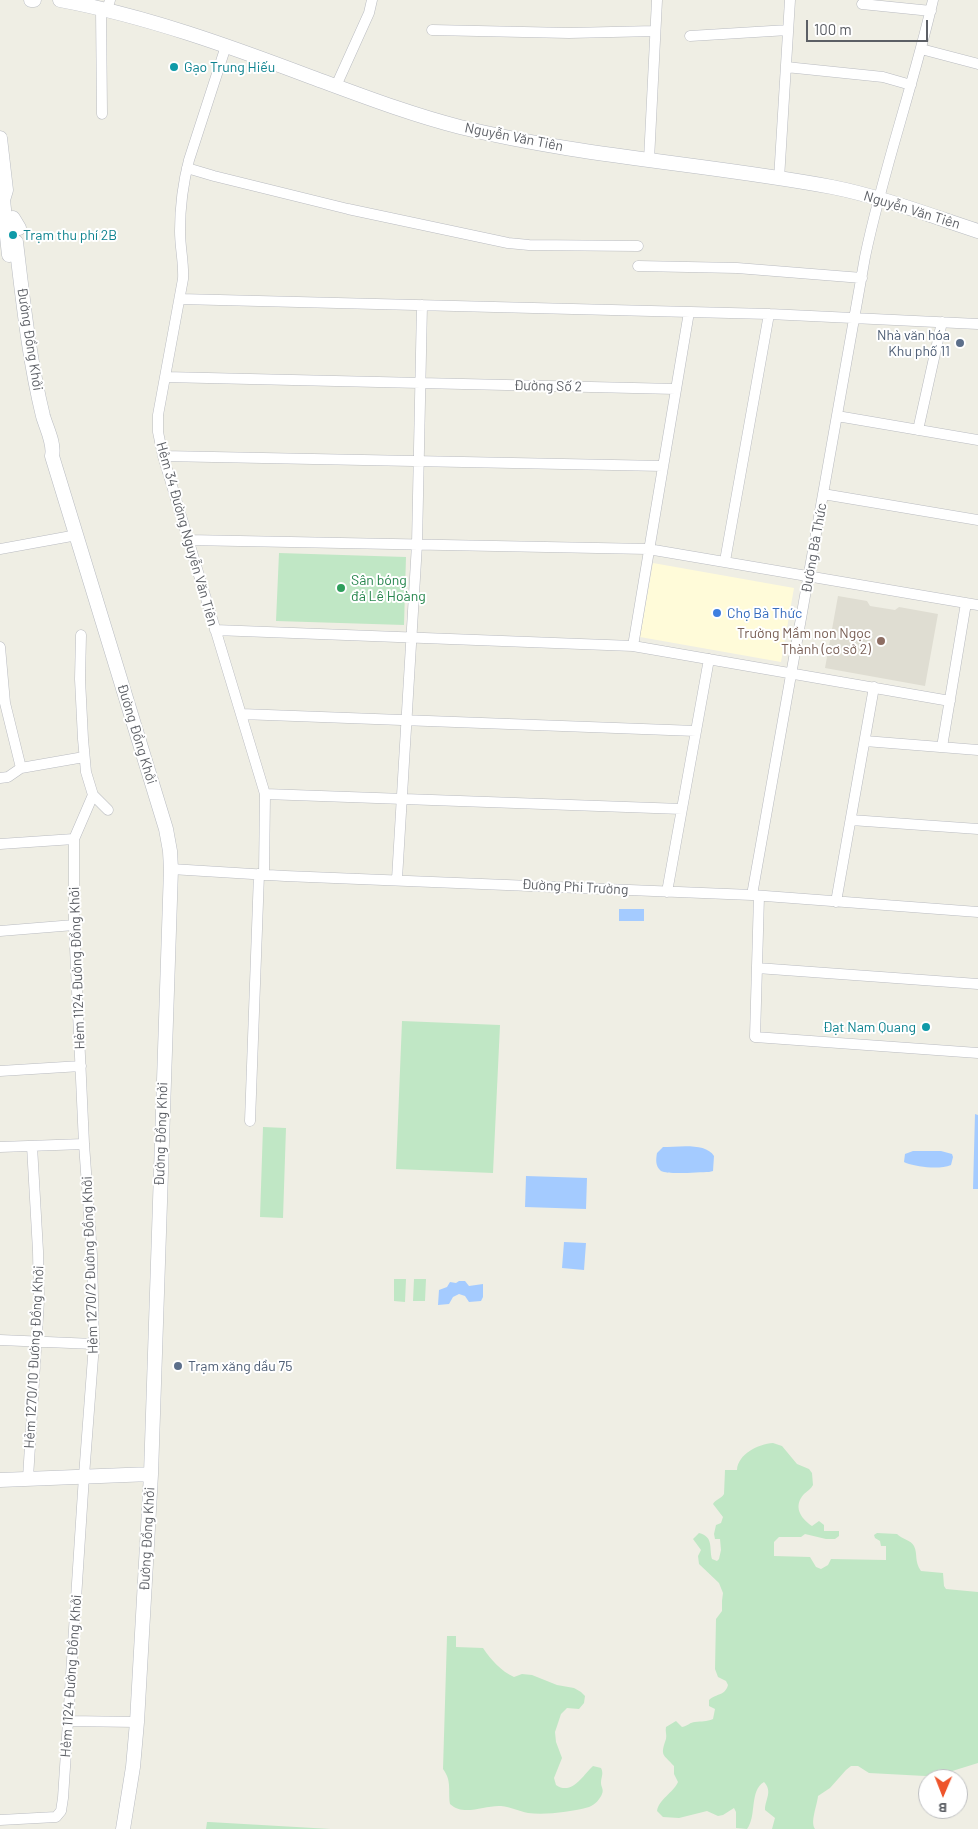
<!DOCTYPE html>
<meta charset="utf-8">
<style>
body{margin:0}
#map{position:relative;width:978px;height:1829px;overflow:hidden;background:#efeee4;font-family:Barlow,sans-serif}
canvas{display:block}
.north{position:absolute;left:918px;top:1769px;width:50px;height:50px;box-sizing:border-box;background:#fff;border:1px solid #bebfc1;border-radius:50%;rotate:181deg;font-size:14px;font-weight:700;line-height:20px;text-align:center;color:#5c5f65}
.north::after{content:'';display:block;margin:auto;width:18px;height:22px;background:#ee542b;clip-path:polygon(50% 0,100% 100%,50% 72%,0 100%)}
.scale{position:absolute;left:806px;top:20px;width:122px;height:22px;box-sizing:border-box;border:2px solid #5c5f65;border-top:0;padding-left:6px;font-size:15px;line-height:18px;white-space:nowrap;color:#5c5f65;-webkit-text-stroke:4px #fff;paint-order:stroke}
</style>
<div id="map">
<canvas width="978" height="1829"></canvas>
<div class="north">B</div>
<div class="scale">100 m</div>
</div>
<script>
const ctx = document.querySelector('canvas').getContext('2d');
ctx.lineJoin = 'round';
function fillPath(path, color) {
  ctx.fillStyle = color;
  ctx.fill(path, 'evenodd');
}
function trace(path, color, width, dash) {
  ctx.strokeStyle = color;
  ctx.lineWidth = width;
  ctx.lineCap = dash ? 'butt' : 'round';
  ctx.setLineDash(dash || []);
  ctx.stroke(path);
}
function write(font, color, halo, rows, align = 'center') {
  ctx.font = font + ' Barlow,sans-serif';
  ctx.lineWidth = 4;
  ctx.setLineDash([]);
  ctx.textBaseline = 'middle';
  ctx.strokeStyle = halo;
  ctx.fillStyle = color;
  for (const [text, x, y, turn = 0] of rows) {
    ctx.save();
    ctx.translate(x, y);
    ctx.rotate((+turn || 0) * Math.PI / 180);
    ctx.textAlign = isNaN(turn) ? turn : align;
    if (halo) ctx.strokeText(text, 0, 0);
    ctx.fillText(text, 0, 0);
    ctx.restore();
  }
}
const commercial = new Path2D(`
 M 653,563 L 794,588 L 781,662 L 640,637 Z`);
const education = new Path2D(`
 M 838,596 L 867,601 L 870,606 L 895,610 L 899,607 L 938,614 L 925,686 L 825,668 Z`);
const green = new Path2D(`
 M 279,553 L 406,557 L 404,625 L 276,621 Z
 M 402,1021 L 500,1025 L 493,1173 L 396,1169 Z
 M 263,1127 L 286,1128 L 283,1218 L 260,1217 Z
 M 394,1279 L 406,1279 L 405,1302 L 394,1301 Z
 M 414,1279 L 426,1279 L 425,1301 L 413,1301 Z
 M 773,1443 L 782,1446 L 797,1464 L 809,1469 L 812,1473 L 813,1485 C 811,1489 807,1491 804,1494 C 793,1506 800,1518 812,1526 L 819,1521 L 824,1525 L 824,1531 L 839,1531 L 839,1536 L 835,1539 L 826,1539 L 805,1534 L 801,1537 L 779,1537 L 774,1542 L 774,1556 L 810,1557 L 816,1567 L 821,1569 L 828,1565 L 831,1559 L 886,1560 L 886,1546 L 881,1546 L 880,1541 L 875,1538 L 874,1535 L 877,1533 L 897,1534 C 902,1539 911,1540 914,1546 C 918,1554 914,1561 921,1571 L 943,1573 L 944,1586 L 946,1589 L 978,1592 L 978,1763 L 949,1772 L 944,1777 L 869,1773 L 858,1766 L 851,1766 L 846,1770 L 830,1788 L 818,1796 C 817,1806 810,1822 815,1829 L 772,1829 L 775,1818 L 765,1810 C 765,1799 773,1792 764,1782 C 749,1791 757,1816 747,1829 L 736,1828 L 736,1812 L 734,1808 L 723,1815 L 718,1816 L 707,1811 L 679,1818 L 663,1817 L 657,1811 C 659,1799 673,1793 678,1782 L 674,1774 L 674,1766 C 663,1754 660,1756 666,1739 C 667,1735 665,1731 666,1727 L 676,1721 L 682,1727 C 688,1726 690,1722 695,1722 C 702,1721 706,1722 713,1719 L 715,1709 L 709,1706 L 709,1700 C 717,1693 725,1696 728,1685 L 726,1681 L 718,1677 L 715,1669 L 716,1619 L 722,1611 L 722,1601 L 723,1593 L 719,1583 L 699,1564 L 698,1556 L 701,1550 L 693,1539 L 699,1533 C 714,1537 709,1548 712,1559 L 717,1561 L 719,1559 L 721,1550 L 720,1539 L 715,1539 L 714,1534 L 716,1525 L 721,1523 L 723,1517 L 713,1504 C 716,1499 721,1499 724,1494 L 725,1470 L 737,1470 C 738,1454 758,1444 773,1443 Z
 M 447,1636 L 456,1636 L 456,1647 L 483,1648 C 491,1660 501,1671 514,1677 L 522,1674 L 532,1675 L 557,1685 L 574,1688 L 581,1692 L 585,1696 L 584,1703 L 579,1709 L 567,1708 L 561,1714 L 555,1732 L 556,1742 L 562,1758 L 554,1778 L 556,1785 C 572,1796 583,1775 593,1766 L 601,1768 C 604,1774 601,1777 601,1783 C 601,1787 604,1789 602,1794 C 600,1799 595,1805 589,1807 C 571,1812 546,1815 528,1813 C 519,1811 511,1807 501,1806 C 484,1805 464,1817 450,1804 C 448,1790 452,1781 443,1769 Z
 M 207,1822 L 209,1822 L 331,1829 L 206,1829 Z`);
const water = new Path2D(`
 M 619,909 L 644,909 L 644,921 L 619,921 Z
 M 975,1114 L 978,1115 L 978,1189 L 973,1189 Z
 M 663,1147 C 677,1147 706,1142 714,1156 L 713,1171 L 709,1172 C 699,1172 669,1175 661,1171 C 655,1166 656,1159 657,1153 Z
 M 913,1151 L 941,1151 L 952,1154 L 953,1157 L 951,1165 C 939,1170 918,1167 906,1163 L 904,1162 L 905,1154 Z
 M 526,1176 L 587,1178 L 586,1209 L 525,1207 Z
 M 564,1242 L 586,1243 L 584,1270 L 562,1268 Z
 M 459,1281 L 465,1281 L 469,1286 L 483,1284 L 483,1297 L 481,1301 L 469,1302 L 465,1296 L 459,1294 L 453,1297 L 449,1304 L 438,1305 L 439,1290 L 447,1287 L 450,1282 L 456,1283 Z`);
const street = new Path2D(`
 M 862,4 L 931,11
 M 101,8 L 102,114
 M 107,10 L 110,0
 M 432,30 L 569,33 L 655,31
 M 690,36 L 788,30
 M 226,46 L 189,160 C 183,183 180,208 180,231 C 180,248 184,263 183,279 L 158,415 L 158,432 L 163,456 L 265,794 L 264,875
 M 921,49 L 978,64
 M 786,67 L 883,77 L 911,85
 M 336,86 L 369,13 L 372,0
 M 649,160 L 657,0
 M 187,168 L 214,176 L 348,209 L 508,243 L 529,245 L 638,246
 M 779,179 L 790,0
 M 638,266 L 737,268 L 862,278
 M 180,299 L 769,314 L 978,324
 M 165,377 L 676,389
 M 837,416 L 978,440
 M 918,430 L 942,322
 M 163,456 L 663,466
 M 823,494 L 978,520
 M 188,540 L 648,549 L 978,605
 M 0,549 L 77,535
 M 725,561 L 769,314
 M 215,630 L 633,646 L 950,701
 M 81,635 L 80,679 L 83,739 L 86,772 L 93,795 L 108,810
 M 633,646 L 689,312
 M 0,647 L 5,703 L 21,768
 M 241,714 L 696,731
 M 865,741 L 978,750
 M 942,747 L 966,603
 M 0,778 L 8,777 L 21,768 L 84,757
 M 265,794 L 682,809
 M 851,820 L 978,829
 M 0,844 L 74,839
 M 171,869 L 285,876 L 752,895 L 978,912
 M 397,879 L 417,544 L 422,305
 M 667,892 L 709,659
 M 752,895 L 865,257 C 883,170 913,87 933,0
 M 759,896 L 755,1037 L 978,1053
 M 836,902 L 874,687
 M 0,931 L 74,925
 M 757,968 L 978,984
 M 0,1071 L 81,1066
 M 250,1121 L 259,874
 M 0,1147 L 84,1144
 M 0,1340 L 94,1344
 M 28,1478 L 39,1300 L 38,1251 L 32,1146
 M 68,1721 L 137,1722
 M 0,1820 L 56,1817 L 61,1811 L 63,1798 L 84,1476 L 94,1344 L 92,1255 L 84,1144 L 74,925 L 74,839 L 93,795`);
const secondary = new Path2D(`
 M 31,0 L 34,0
 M 60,0 C 146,16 229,46 311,77 C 360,95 409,114 460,127 C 582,157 709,164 832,187 C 882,197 929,215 978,231
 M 0,138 L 6,190 L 3,200 L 9,255
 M 13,218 L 19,228
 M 16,242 C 23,300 29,359 43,416 C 46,427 55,444 52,456 L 166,829 L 170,851 L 171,869 L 151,1474 L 137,1722 L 133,1767 L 123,1829
 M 0,1480 L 151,1474`);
const markers = [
 [174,67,5,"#0f9aa8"],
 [13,235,5,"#0f9aa8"],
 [960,343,5,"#5c6f8a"],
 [341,588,5,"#2e9e5b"],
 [717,613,5,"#3f7fe0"],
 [881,641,5,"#8d6e63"],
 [926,1027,5,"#0f9aa8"],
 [178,1366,5,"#5c6f8a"]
];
const cultureNames = [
 ["Gạo Trung Hiếu",184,67],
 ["Trạm thu phí 2B",23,235],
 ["Đạt Nam Quang",916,1027,"right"]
];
const streetNames = [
 ["Nguyễn Văn Tiên",514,137,11],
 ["Nguyễn Văn Tiên",912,210,17],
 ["Đường Đồng Khởi",30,339,81],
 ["Đường Số 2",548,386,1],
 ["Hẻm 34 Đường Nguyễn Văn Tiên",187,534,74],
 ["Đường Bà Thức",814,548,-80],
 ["Đường Đồng Khởi",137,734,73],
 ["Đường Phi Trường",575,887,3],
 ["Hẻm 1124 Đường Đồng Khởi",77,968,-92],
 ["Đường Đồng Khởi",161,1134,-88],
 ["Hẻm 1270/2 Đường Đồng Khởi",90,1265,-92],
 ["Hẻm 1270/10 Đường Đồng Khởi",34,1357,-87],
 ["Đường Đồng Khởi",147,1539,-87],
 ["Hẻm 1124 Đường Đồng Khởi",71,1676,-86]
];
const serviceNames = [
 ["Nhà văn hóa",950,335],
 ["Khu phố 11",950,351],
 ["Trạm xăng dầu 75",188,1366,"left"]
];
const leisureNames = [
 ["Sân bóng",351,580],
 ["đá Lê Hoàng",351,596]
];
const shopNames = [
 ["Chợ Bà Thức",727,613]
];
const educationNames = [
 ["Trường Mầm non Ngọc",871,633],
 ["Thành (cơ sở 2)",871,649]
];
fillPath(commercial, '#fffbd9');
fillPath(education, '#dfddd2');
fillPath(green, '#c0e7c5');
fillPath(water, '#a4cbff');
trace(street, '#b9bbc0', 11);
trace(secondary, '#b9bcc2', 15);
trace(street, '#fff', 10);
trace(secondary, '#fff', 14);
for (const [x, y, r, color] of markers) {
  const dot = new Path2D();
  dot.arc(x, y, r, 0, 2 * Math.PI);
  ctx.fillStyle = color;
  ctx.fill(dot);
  trace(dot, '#fff', 2);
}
write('14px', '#0d838f', '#fff', cultureNames, 'left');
write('14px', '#5c5f65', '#fff', streetNames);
write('14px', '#4e5e75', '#fff', serviceNames, 'right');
write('14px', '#27864d', '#fff', leisureNames, 'left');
write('14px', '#366cbe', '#fff', shopNames, 'left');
write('14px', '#785e54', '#fff', educationNames, 'right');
</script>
